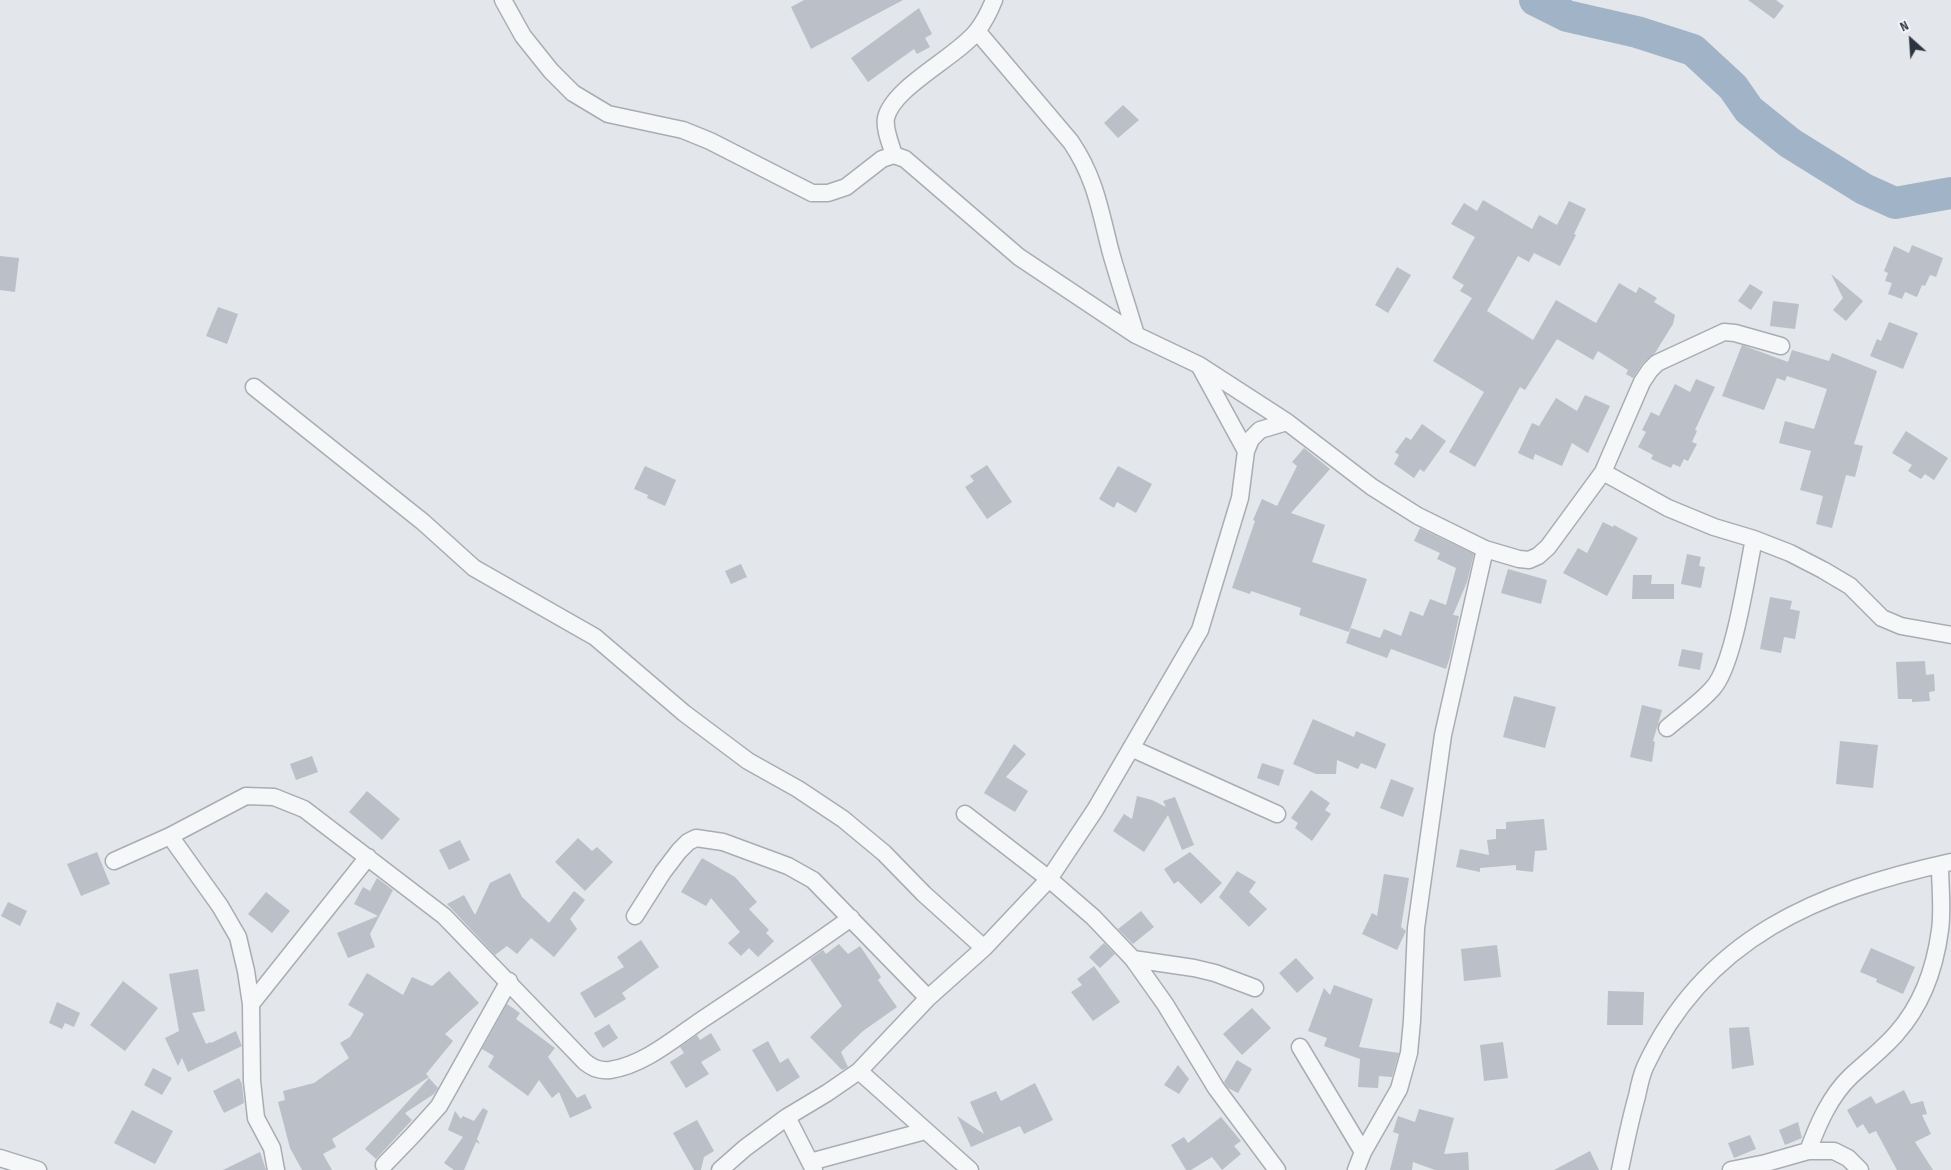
<!DOCTYPE html>
<style>
body{margin:0}
#map{position:relative;width:1951px;height:1170px;overflow:hidden;background:#e3e6ea;font-family:"Sofia Sans Condensed",sans-serif}
canvas{display:block}
.north{position:absolute;left:1886px;top:15px;width:50px;height:50px;-webkit-text-stroke:4px #f3f5f8;paint-order:stroke;rotate:334deg;font-size:14px;font-weight:700;line-height:20px;text-align:center;color:#2c3441}
.north::after{content:'';display:block;margin:auto;width:18px;height:22px;background:#2c3441;clip-path:polygon(50% 0,100% 100%,50% 72%,0 100%)}
</style>
<div id="map">
<canvas width="1951" height="1170"></canvas>
<div class="north">N</div>
</div>
<script>
const ctx = document.querySelector('canvas').getContext('2d');
ctx.lineJoin = 'round';
function trace(path, color, width, dash) {
  ctx.strokeStyle = color;
  ctx.lineWidth = width;
  ctx.lineCap = dash ? 'butt' : 'round';
  ctx.setLineDash(dash || []);
  ctx.stroke(path);
}
function fillPath(path, color) {
  ctx.fillStyle = color;
  ctx.fill(path, 'evenodd');
}
const river = new Path2D(`
 M 1535,0 L 1567,16 L 1637,32 L 1693,50 L 1733,87 L 1749,110 L 1790,143 L 1864,189 L 1895,203 L 1951,193`);
const building = new Path2D(`
 M 804,0 L 903,0 L 811,49 L 791,7 Z
 M 1748,0 L 1776,0 L 1784,6 L 1774,19 Z
 M 919,8 L 932,34 L 925,38 L 930,47 L 917,54 L 914,49 L 868,82 L 851,58 Z
 M 1123,105 L 1139,120 L 1118,138 L 1104,123 Z
 M 1483,200 L 1532,229 L 1539,215 L 1557,225 L 1569,201 L 1586,209 L 1574,234 L 1576,235 L 1560,266 L 1534,253 L 1529,262 L 1518,256 L 1487,311 L 1533,340 L 1556,300 L 1596,323 L 1619,283 L 1636,293 L 1639,287 L 1657,298 L 1654,302 L 1675,315 L 1673,324 L 1655,353 L 1643,363 L 1633,378 L 1626,374 L 1628,370 L 1598,351 L 1593,360 L 1557,339 L 1525,390 L 1520,387 L 1475,467 L 1449,452 L 1484,392 L 1433,361 L 1472,298 L 1460,291 L 1464,285 L 1452,278 L 1475,237 L 1451,224 L 1464,203 L 1477,211 Z
 M 1912,245 L 1943,258 L 1936,277 L 1930,275 L 1925,286 L 1922,285 L 1917,297 L 1905,292 L 1902,299 L 1888,294 L 1892,283 L 1885,281 L 1888,273 L 1884,271 L 1894,246 L 1909,253 Z
 M 0,256 L 19,258 L 15,292 L 0,290 Z
 M 1397,267 L 1411,275 L 1388,313 L 1375,305 Z
 M 1831,274 L 1863,301 L 1846,321 L 1833,310 L 1843,298 Z
 M 1750,284 L 1763,292 L 1751,310 L 1738,301 Z
 M 1773,301 L 1799,304 L 1795,329 L 1770,326 Z
 M 218,307 L 238,314 L 227,344 L 206,336 Z
 M 1889,322 L 1918,333 L 1903,369 L 1870,356 L 1877,339 L 1881,341 Z
 M 1742,345 L 1788,362 L 1792,350 L 1829,361 L 1832,353 L 1877,371 L 1854,444 L 1863,446 L 1855,477 L 1846,475 L 1832,528 L 1816,524 L 1823,496 L 1800,490 L 1811,451 L 1779,443 L 1785,421 L 1814,429 L 1827,389 L 1787,376 L 1785,381 L 1777,378 L 1764,410 L 1722,396 Z
 M 1696,379 L 1715,387 L 1695,430 L 1697,431 L 1692,442 L 1697,444 L 1688,461 L 1684,459 L 1680,467 L 1673,464 L 1671,468 L 1651,459 L 1653,455 L 1638,447 L 1646,432 L 1642,430 L 1651,412 L 1659,416 L 1675,384 L 1690,392 Z
 M 1585,395 L 1610,406 L 1588,453 L 1572,443 L 1562,466 L 1535,454 L 1533,460 L 1518,453 L 1532,423 L 1539,426 L 1556,398 L 1577,411 Z
 M 1422,424 L 1446,441 L 1424,472 L 1420,469 L 1414,478 L 1394,464 L 1399,455 L 1395,452 L 1406,437 L 1411,440 Z
 M 1906,431 L 1948,458 L 1934,480 L 1925,474 L 1921,479 L 1908,471 L 1912,465 L 1892,453 Z
 M 1304,448 L 1330,469 L 1291,513 L 1325,525 L 1312,562 L 1367,579 L 1349,632 L 1299,615 L 1301,608 L 1251,591 L 1250,594 L 1232,588 L 1255,521 L 1253,520 L 1262,499 L 1277,506 L 1297,466 L 1292,462 Z
 M 987,465 L 1012,502 L 987,519 L 965,487 L 974,481 L 970,476 Z
 M 645,466 L 676,480 L 665,506 L 647,498 L 648,495 L 634,489 Z
 M 1118,466 L 1152,484 L 1136,513 L 1117,502 L 1114,508 L 1099,499 Z
 M 1603,522 L 1613,527 L 1614,525 L 1638,538 L 1607,596 L 1563,573 L 1578,548 L 1587,553 Z
 M 1420,528 L 1474,554 L 1467,582 L 1453,615 L 1459,616 L 1450,657 L 1446,669 L 1391,649 L 1387,658 L 1346,643 L 1351,628 L 1380,638 L 1384,629 L 1401,636 L 1410,611 L 1423,616 L 1430,599 L 1446,605 L 1456,568 L 1437,559 L 1440,553 L 1414,541 Z
 M 1687,554 L 1701,557 L 1699,566 L 1705,567 L 1701,588 L 1681,584 Z
 M 741,564 L 747,577 L 731,584 L 725,571 Z
 M 1508,569 L 1547,580 L 1541,604 L 1501,593 Z
 M 1633,575 L 1652,575 L 1651,584 L 1674,584 L 1674,599 L 1632,599 Z
 M 1770,597 L 1792,601 L 1790,609 L 1800,611 L 1795,639 L 1784,637 L 1781,653 L 1760,649 Z
 M 1682,649 L 1703,653 L 1700,670 L 1678,666 Z
 M 1925,661 L 1926,675 L 1934,674 L 1935,691 L 1929,692 L 1930,701 L 1912,702 L 1912,699 L 1898,699 L 1896,662 Z
 M 1514,696 L 1556,707 L 1545,748 L 1503,737 Z
 M 1642,705 L 1662,710 L 1653,741 L 1655,742 L 1652,762 L 1630,757 Z
 M 1313,719 L 1354,737 L 1356,731 L 1386,744 L 1376,769 L 1361,763 L 1358,769 L 1337,760 L 1336,774 L 1316,774 L 1293,764 Z
 M 1840,741 L 1878,745 L 1873,788 L 1836,784 Z
 M 1014,744 L 1026,754 L 1006,777 L 1028,791 L 1015,812 L 984,793 Z
 M 312,756 L 318,772 L 296,780 L 290,764 Z
 M 1262,763 L 1284,770 L 1279,786 L 1257,778 Z
 M 1391,779 L 1414,788 L 1403,817 L 1380,808 Z
 M 1311,790 L 1330,803 L 1325,810 L 1331,814 L 1312,841 L 1295,828 L 1298,823 L 1291,818 Z
 M 367,791 L 400,819 L 382,840 L 349,812 Z
 M 1137,796 L 1152,800 L 1166,807 L 1163,801 L 1175,797 L 1194,845 L 1182,850 L 1168,815 L 1144,852 L 1113,831 L 1124,814 L 1132,819 Z
 M 1544,819 L 1547,850 L 1535,851 L 1533,872 L 1516,870 L 1516,865 L 1480,868 L 1480,872 L 1456,867 L 1460,849 L 1489,855 L 1487,840 L 1496,839 L 1496,829 L 1506,829 L 1506,822 Z
 M 578,838 L 592,851 L 597,847 L 613,862 L 585,891 L 555,862 Z
 M 460,840 L 470,860 L 449,870 L 439,850 Z
 M 97,852 L 110,884 L 81,896 L 67,864 Z
 M 1190,852 L 1222,883 L 1201,904 L 1178,881 L 1174,884 L 1164,869 Z
 M 702,858 L 735,877 L 757,902 L 749,909 L 769,930 L 766,933 L 774,941 L 758,957 L 749,948 L 741,956 L 728,943 L 740,932 L 711,898 L 706,906 L 681,892 Z
 M 1237,871 L 1256,882 L 1249,892 L 1267,909 L 1249,927 L 1219,897 Z
 M 510,873 L 522,897 L 549,923 L 574,891 L 585,900 L 570,919 L 577,929 L 554,957 L 531,938 L 517,954 L 507,946 L 495,955 L 447,904 L 464,895 L 475,915 L 490,883 Z
 M 1384,874 L 1409,878 L 1401,927 L 1406,931 L 1397,950 L 1362,934 L 1372,913 L 1377,916 Z
 M 377,878 L 393,890 L 370,934 L 375,947 L 348,958 L 337,933 L 378,916 L 354,904 L 363,887 L 370,891 Z
 M 266,892 L 290,911 L 272,933 L 248,914 Z
 M 8,902 L 27,911 L 20,926 L 1,916 Z
 M 1141,911 L 1154,927 L 1133,944 L 1118,929 Z
 M 641,940 L 659,967 L 622,993 L 626,999 L 595,1018 L 580,993 L 624,967 L 617,957 Z
 M 1104,943 L 1115,954 L 1100,968 L 1089,957 Z
 M 839,944 L 848,954 L 860,946 L 881,977 L 878,980 L 897,1007 L 863,1031 L 841,1052 L 848,1067 L 842,1070 L 810,1037 L 842,1006 L 810,959 L 823,950 L 826,954 Z
 M 1497,945 L 1501,977 L 1464,981 L 1461,949 Z
 M 1871,948 L 1915,967 L 1903,994 L 1876,982 L 1877,979 L 1860,972 Z
 M 1296,958 L 1314,978 L 1297,993 L 1279,973 Z
 M 1094,966 L 1120,1002 L 1093,1021 L 1071,992 L 1082,985 L 1077,979 Z
 M 198,969 L 205,1011 L 192,1013 L 206,1044 L 210,1042 L 211,1043 L 236,1031 L 242,1046 L 188,1072 L 182,1058 L 178,1066 L 165,1038 L 179,1031 L 169,974 Z
 M 449,971 L 479,1003 L 445,1034 L 453,1041 L 426,1074 L 429,1077 L 332,1139 L 336,1147 L 323,1154 L 332,1170 L 302,1170 L 290,1148 L 278,1102 L 285,1100 L 283,1091 L 314,1083 L 349,1058 L 340,1043 L 350,1037 L 364,1014 L 348,1005 L 367,973 L 403,995 L 412,977 L 432,986 Z
 M 123,981 L 158,1008 L 125,1051 L 90,1025 Z
 M 1334,985 L 1373,999 L 1359,1047 L 1399,1053 L 1392,1077 L 1379,1076 L 1378,1088 L 1358,1087 L 1360,1059 L 1324,1046 L 1327,1038 L 1308,1031 L 1324,988 L 1330,995 Z
 M 1608,991 L 1644,992 L 1643,1025 L 1607,1025 Z
 M 57,1002 L 80,1013 L 74,1027 L 65,1023 L 62,1029 L 49,1023 Z
 M 507,1004 L 520,1013 L 516,1019 L 555,1048 L 548,1057 L 577,1098 L 585,1094 L 592,1108 L 570,1118 L 559,1092 L 552,1098 L 539,1080 L 528,1096 L 488,1067 L 494,1056 L 482,1049 Z
 M 1252,1008 L 1271,1028 L 1242,1055 L 1223,1034 Z
 M 609,1024 L 618,1038 L 603,1048 L 594,1033 Z
 M 1749,1027 L 1754,1065 L 1732,1069 L 1729,1028 Z
 M 711,1033 L 721,1050 L 701,1062 L 709,1074 L 686,1088 L 670,1062 L 684,1053 L 680,1047 L 697,1035 L 700,1040 Z
 M 768,1041 L 780,1063 L 788,1058 L 800,1077 L 777,1092 L 752,1050 Z
 M 1503,1042 L 1508,1078 L 1484,1081 L 1480,1045 Z
 M 1237,1060 L 1252,1069 L 1238,1093 L 1228,1088 L 1224,1082 Z
 M 1178,1065 L 1189,1079 L 1179,1094 L 1164,1085 Z
 M 153,1068 L 172,1078 L 162,1095 L 144,1085 Z
 M 239,1078 L 242,1084 L 244,1103 L 224,1113 L 213,1091 Z
 M 429,1078 L 438,1088 L 434,1094 L 405,1113 L 412,1120 L 376,1159 L 365,1149 Z
 M 1035,1083 L 1053,1120 L 1024,1134 L 1020,1126 L 971,1147 L 957,1116 L 984,1134 L 970,1102 L 996,1091 L 1001,1101 Z
 M 1904,1090 L 1911,1104 L 1923,1101 L 1927,1114 L 1922,1115 L 1931,1134 L 1915,1142 L 1933,1170 L 1897,1170 L 1876,1131 L 1869,1134 L 1863,1124 L 1857,1128 L 1847,1110 L 1871,1096 L 1876,1104 Z
 M 483,1108 L 488,1111 L 477,1139 L 480,1144 L 476,1142 L 464,1170 L 454,1170 L 444,1163 L 463,1137 L 448,1130 L 455,1111 L 461,1119 L 463,1116 L 474,1121 Z
 M 1419,1109 L 1454,1118 L 1444,1154 L 1468,1152 L 1469,1170 L 1435,1170 L 1413,1162 L 1412,1170 L 1390,1170 L 1399,1134 L 1393,1132 L 1398,1116 L 1415,1122 Z
 M 132,1110 L 173,1131 L 155,1164 L 114,1143 Z
 M 1221,1117 L 1241,1141 L 1234,1146 L 1241,1154 L 1222,1170 L 1212,1157 L 1191,1170 L 1186,1170 L 1171,1145 L 1184,1137 L 1188,1143 Z
 M 697,1120 L 714,1151 L 704,1157 L 701,1170 L 694,1170 L 673,1133 Z
 M 1798,1122 L 1802,1138 L 1785,1145 L 1779,1130 Z
 M 1750,1135 L 1756,1149 L 1734,1158 L 1728,1143 Z
 M 1590,1151 L 1599,1170 L 1554,1170 Z
 M 260,1152 L 266,1170 L 223,1170 Z`);
const street = new Path2D(`
 M 503,0 L 523,36 L 551,71 L 573,93 L 608,114 L 683,130 L 710,141 L 812,193 L 828,193 L 846,187 L 882,159 L 894,155 L 905,159 L 1019,257 L 1136,335 L 1199,365 L 1287,422
 M 977,31 L 1071,142 C 1096,179 1100,211 1111,253 C 1119,281 1128,308 1136,335
 M 894,155 C 891,145 884,129 886,118 C 893,87 957,57 977,31 C 984,22 990,10 994,0
 M 1199,365 L 1246,451
 M 254,387 L 423,522 L 474,568 L 595,637 L 684,713 L 748,761 L 798,789 L 843,819 L 884,853 L 924,894 L 984,948
 M 1603,472 L 1668,508 L 1714,527 L 1754,539 L 1790,553 L 1823,570 L 1850,586 L 1882,618 L 1901,626 L 1951,635
 M 1667,728 C 1682,715 1700,703 1713,688 C 1734,665 1747,572 1754,539
 M 1131,748 L 1277,814
 M 965,814 L 1049,879 L 1093,917 L 1133,959 L 1165,1004 L 1216,1088 L 1277,1170
 M 170,836 L 220,906 L 238,937 L 246,971 L 251,1004 L 252,1081 L 256,1118 L 272,1148 L 276,1170
 M 114,861 L 170,836 L 246,796 L 274,797 L 304,809 L 444,916 L 585,1062 C 593,1068 599,1071 610,1070 C 644,1065 675,1038 703,1019 C 753,986 802,953 851,918
 M 635,916 L 663,872 L 679,851 L 688,842 L 696,838 L 723,842 L 788,866 L 813,880 L 928,998
 M 1133,959 L 1194,968 L 1215,973 L 1255,988
 M 251,1004 L 368,857
 M 1300,1047 L 1363,1152
 M 859,1071 L 970,1170
 M 787,1117 L 814,1170
 M 1808,1151 C 1818,1124 1830,1096 1851,1076 C 1866,1062 1883,1049 1896,1034 C 1922,1005 1935,968 1940,930 C 1943,909 1940,886 1940,865
 M 0,1158 L 38,1170
 M 810,1162 L 925,1131
 M 384,1165 L 413,1135 L 439,1106 L 509,981
 M 720,1170 L 745,1148 L 787,1117 L 827,1093 L 859,1071 L 928,998 L 984,948 L 1049,879 L 1095,810 L 1200,630 L 1240,498 L 1246,451 L 1251,439 L 1260,430 L 1287,422 L 1372,487 L 1418,516 L 1485,549 L 1519,559 L 1529,560 L 1538,556 L 1548,547 L 1603,472 L 1642,382 L 1650,370 L 1657,363 L 1724,332 L 1735,333 L 1781,346
 M 1356,1170 L 1363,1152 L 1399,1089 L 1409,1053 L 1412,1021 L 1416,928 L 1443,735 L 1485,549
 M 1620,1170 C 1625,1145 1630,1121 1637,1096 C 1639,1086 1641,1076 1645,1067 C 1705,937 1819,891 1951,862
 M 1731,1170 L 1766,1163 L 1808,1151 L 1834,1151 L 1848,1158 L 1860,1170`);
trace(river, '#a1b4c7', 32);
fillPath(building, '#bbbfc7');
trace(street, '#a8adb4', 19);
trace(street, '#f6f7f9', 16);
</script>
